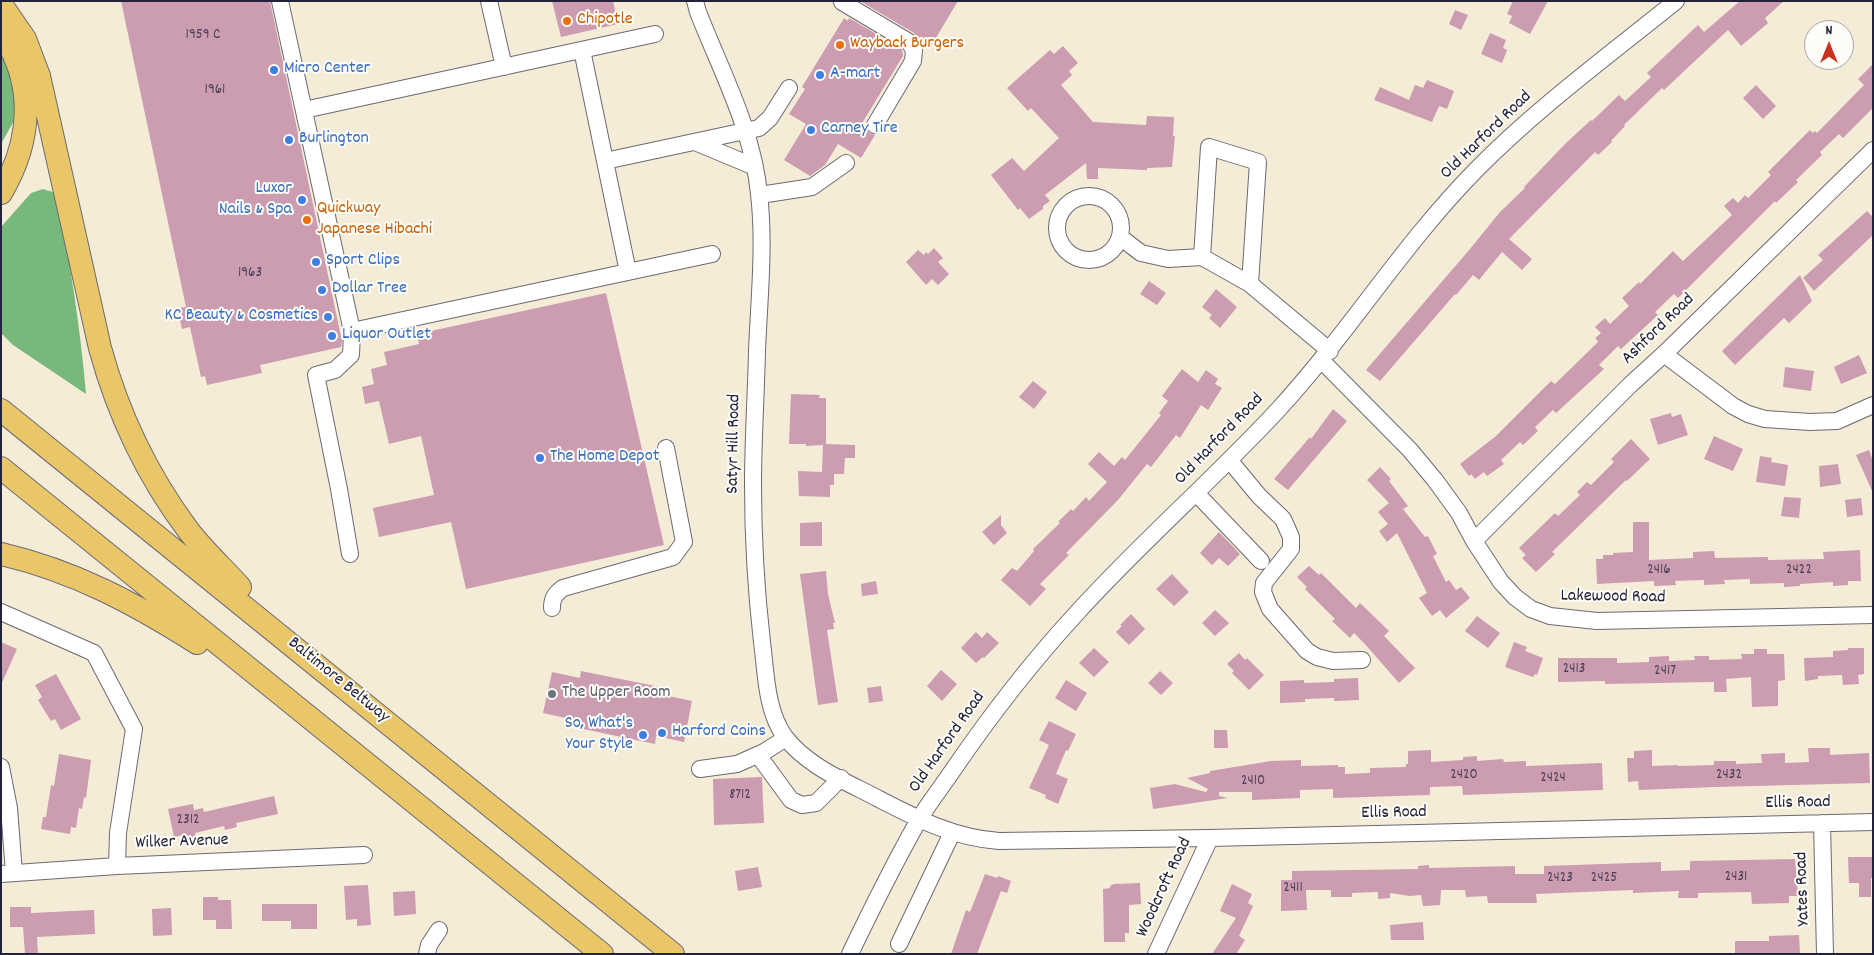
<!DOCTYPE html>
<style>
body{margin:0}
#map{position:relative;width:1874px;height:955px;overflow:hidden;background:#f5ecd8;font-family:Dekko,sans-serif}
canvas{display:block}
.frame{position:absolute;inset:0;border:2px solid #22223b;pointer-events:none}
.north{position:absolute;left:1804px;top:20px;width:50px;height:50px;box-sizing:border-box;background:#fdfcf7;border:1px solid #a5a5ac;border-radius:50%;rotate:0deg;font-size:14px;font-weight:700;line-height:20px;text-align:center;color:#22223b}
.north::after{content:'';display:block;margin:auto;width:18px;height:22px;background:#c8321e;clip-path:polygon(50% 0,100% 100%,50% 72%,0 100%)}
</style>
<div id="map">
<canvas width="1874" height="955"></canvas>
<div class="frame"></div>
<div class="north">N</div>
</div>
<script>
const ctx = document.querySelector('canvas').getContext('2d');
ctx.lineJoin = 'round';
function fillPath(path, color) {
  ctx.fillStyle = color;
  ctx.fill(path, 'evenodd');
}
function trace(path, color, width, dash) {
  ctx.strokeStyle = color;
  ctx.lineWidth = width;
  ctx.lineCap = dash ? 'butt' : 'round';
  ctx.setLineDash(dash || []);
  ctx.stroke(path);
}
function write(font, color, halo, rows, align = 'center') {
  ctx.font = font + ' Dekko,sans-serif';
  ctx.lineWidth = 4;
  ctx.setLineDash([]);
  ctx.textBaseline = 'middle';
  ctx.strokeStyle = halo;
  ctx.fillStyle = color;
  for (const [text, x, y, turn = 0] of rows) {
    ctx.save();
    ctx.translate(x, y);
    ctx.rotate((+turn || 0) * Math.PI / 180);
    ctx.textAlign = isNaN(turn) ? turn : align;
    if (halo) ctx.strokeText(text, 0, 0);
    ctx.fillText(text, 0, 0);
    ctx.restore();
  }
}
const forest = new Path2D(`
 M 1,54 L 15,86 L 15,119 L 1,144 Z
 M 43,189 L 56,193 C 70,260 80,326 86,394 L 13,345 L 1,333 L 1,227 L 31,193 Z`);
const building = new Path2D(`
 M 121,1 L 270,1 L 342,341 L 341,347 L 260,365 L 262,373 L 207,385 L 205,376 L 201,377 L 190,327 L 182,329 L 177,308 L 186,307 Z
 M 552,1 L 613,1 L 618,24 L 561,37 Z
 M 860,1 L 958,1 L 931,46 L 918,38 L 914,33 Z
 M 1513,1 L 1548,1 L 1530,34 L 1509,23 L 1512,16 L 1507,14 Z
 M 1740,1 L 1784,1 L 1765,18 L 1768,23 L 1741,46 L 1728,30 L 1664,90 L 1662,88 L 1624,125 L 1625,126 L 1611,141 L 1612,142 L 1598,155 L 1595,152 L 1509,239 L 1532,259 L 1522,270 L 1502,252 L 1479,280 L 1473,275 L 1456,295 L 1455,294 L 1380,381 L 1366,370 L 1470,249 L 1500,212 L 1525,188 L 1524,187 L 1566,143 L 1591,120 L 1592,121 L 1619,95 L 1625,101 L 1651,77 L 1647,73 L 1698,25 L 1704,32 Z
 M 1455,10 L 1468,15 L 1461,30 L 1449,24 Z
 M 844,18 L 848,21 L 849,18 L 902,49 L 903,56 L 861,125 L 870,133 L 875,135 L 861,158 L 838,144 L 825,165 L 810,176 L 784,160 L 806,124 L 789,114 L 805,89 L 802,87 Z
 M 1490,33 L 1506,40 L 1503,48 L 1507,50 L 1502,63 L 1481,54 Z
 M 1063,46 L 1078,63 L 1069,71 L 1072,75 L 1061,85 L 1093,122 L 1146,125 L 1147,116 L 1174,117 L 1173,136 L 1175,136 L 1172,167 L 1147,168 L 1147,170 L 1098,168 L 1098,179 L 1087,179 L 1086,163 L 1045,195 L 1050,201 L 1043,206 L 1043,209 L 1029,219 L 1020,208 L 1018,210 L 991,175 L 1012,158 L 1024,171 L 1059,138 L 1031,108 L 1028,111 L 1007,88 L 1050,50 L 1054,54 Z
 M 1873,64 L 1873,108 L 1843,138 L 1839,134 L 1820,152 L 1822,155 L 1796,180 L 1798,182 L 1776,203 L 1775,201 L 1678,298 L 1674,294 L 1655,312 L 1658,315 L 1621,349 L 1618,346 L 1599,365 L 1604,369 L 1556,413 L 1553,410 L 1535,427 L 1538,431 L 1523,445 L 1520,442 L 1501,460 L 1504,464 L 1487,476 L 1484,472 L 1475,479 L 1471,474 L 1469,476 L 1460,464 L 1496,436 L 1551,381 L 1555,384 L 1597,343 L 1598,341 L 1595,338 L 1601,333 L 1595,327 L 1605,318 L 1610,324 L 1629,306 L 1622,298 L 1639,282 L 1640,284 L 1673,251 L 1683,261 L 1732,215 L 1724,206 L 1733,198 L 1738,203 L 1745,195 L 1748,198 L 1771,175 L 1768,172 L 1810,130 L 1813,133 L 1815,131 L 1817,133 L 1864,85 L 1858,79 Z
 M 1427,80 L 1454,91 L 1447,109 L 1439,106 L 1432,122 L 1374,100 L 1380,87 L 1409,100 L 1415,85 L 1423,88 Z
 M 1756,85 L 1776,106 L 1763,119 L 1743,98 Z
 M 1867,211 L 1873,217 L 1873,235 L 1814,291 L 1803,278 L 1823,260 L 1818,255 Z
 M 934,248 L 943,258 L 938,262 L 949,274 L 938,285 L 932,279 L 926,285 L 906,262 L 918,250 L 924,255 L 926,252 L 928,254 Z
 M 1800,275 L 1812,301 L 1789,323 L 1784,318 L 1735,365 L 1722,351 Z
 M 1149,281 L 1166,293 L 1157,305 L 1140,294 Z
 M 1216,289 L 1237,307 L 1220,328 L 1209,318 L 1212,315 L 1202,307 Z
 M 606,293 L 664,545 L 466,589 L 451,522 L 379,537 L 373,508 L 434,495 L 421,436 L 389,444 L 379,401 L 365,404 L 362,387 L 374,384 L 371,369 L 387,365 L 384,352 L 419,344 L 417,334 Z
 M 1859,355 L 1867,373 L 1841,384 L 1834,367 Z
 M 1785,367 L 1814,371 L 1811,391 L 1783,387 Z
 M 1182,369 L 1198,382 L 1206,370 L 1218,379 L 1215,384 L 1222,388 L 1208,410 L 1201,405 L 1180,438 L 1176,435 L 1151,467 L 1147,464 L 1118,500 L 1066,553 L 1069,555 L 1040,584 L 1046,589 L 1030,606 L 1001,580 L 1012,568 L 1017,571 L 1034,551 L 1033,549 L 1060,523 L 1058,522 L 1071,509 L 1073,511 L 1086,497 L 1089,501 L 1107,482 L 1088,464 L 1099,452 L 1114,466 L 1122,457 L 1125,460 L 1161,415 L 1159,413 L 1168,401 L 1162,396 Z
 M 1033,381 L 1047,392 L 1034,409 L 1019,397 Z
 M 791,394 L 820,395 L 819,398 L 826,398 L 826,444 L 855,445 L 855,458 L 845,458 L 844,474 L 834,474 L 834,485 L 830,485 L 830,497 L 799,496 L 798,471 L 822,472 L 823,445 L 806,446 L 806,444 L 789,444 Z
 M 1333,409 L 1347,421 L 1288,490 L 1274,479 L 1310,437 L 1311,439 Z
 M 1671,413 L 1672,417 L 1681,414 L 1688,435 L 1658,445 L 1650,419 Z
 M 1714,436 L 1743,449 L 1733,471 L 1704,459 Z
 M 1631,439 L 1650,459 L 1627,481 L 1626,480 L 1552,552 L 1555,554 L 1536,572 L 1522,558 L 1526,555 L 1519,548 L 1555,513 L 1558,516 L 1580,495 L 1577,492 L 1587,482 L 1591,485 L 1614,462 L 1611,459 Z
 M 1869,450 L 1873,461 L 1873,493 L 1856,455 Z
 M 1760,456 L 1772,458 L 1771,462 L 1788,465 L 1785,486 L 1756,482 Z
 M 1838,464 L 1841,484 L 1820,487 L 1819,466 Z
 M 1380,467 L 1391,479 L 1389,481 L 1408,506 L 1403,509 L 1425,537 L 1428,536 L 1437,554 L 1433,556 L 1446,582 L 1449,580 L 1456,590 L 1461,587 L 1470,598 L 1446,618 L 1440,610 L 1432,616 L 1419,598 L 1427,593 L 1397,533 L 1387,542 L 1379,531 L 1388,524 L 1378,512 L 1389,503 L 1367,480 Z
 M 1784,497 L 1801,498 L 1799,518 L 1781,516 Z
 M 1861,498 L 1863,515 L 1847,517 L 1845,500 Z
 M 1001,515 L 1001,525 L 1007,533 L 994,545 L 982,532 Z
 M 822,522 L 822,546 L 800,546 L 800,523 Z
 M 1633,522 L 1649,522 L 1649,560 L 1693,558 L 1693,552 L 1714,551 L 1715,558 L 1768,557 L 1768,560 L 1824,559 L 1823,552 L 1860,550 L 1861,581 L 1848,581 L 1848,585 L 1833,586 L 1833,582 L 1800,584 L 1800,586 L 1784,587 L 1784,583 L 1750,584 L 1750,579 L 1724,580 L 1725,584 L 1704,585 L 1704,580 L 1675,581 L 1676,585 L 1654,586 L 1654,581 L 1597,584 L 1596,559 L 1603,559 L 1603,555 L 1613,555 L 1613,553 L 1633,552 Z
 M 1219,532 L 1240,554 L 1228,566 L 1219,558 L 1212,565 L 1200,553 Z
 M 1309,566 L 1319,575 L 1321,573 L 1356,608 L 1360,603 L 1389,631 L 1384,636 L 1415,668 L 1399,683 L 1364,643 L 1354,633 L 1350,638 L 1332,621 L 1335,619 L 1305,589 L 1307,587 L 1297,577 Z
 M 826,571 L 828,594 L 835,623 L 833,623 L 834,629 L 827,630 L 838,702 L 818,705 L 800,574 Z
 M 1172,574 L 1189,592 L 1174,606 L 1156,589 Z
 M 876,581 L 878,594 L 862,596 L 861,584 Z
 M 1215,610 L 1229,623 L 1215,636 L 1202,623 Z
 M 1131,614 L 1145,629 L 1129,645 L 1116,632 L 1122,626 L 1120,625 Z
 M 1477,616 L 1500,633 L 1488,648 L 1465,631 Z
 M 976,632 L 982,638 L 987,632 L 999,643 L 984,658 L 983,657 L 976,663 L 961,648 Z
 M 1,642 L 17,649 L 1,685 Z
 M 1514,642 L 1527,647 L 1525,651 L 1543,658 L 1537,675 L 1535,674 L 1533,677 L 1505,667 Z
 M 1094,648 L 1109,662 L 1094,677 L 1079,663 Z
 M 1848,648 L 1864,648 L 1864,674 L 1858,675 L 1859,684 L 1843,685 L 1842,675 L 1818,676 L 1818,679 L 1805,681 L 1804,658 L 1833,657 L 1833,651 L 1848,650 Z
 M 1754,649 L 1767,649 L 1767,654 L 1784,654 L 1785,680 L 1778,681 L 1778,706 L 1752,707 L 1751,677 L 1726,679 L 1727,692 L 1714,692 L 1714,682 L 1605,684 L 1605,681 L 1558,682 L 1558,658 L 1617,658 L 1617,663 L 1649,662 L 1649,657 L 1669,656 L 1669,661 L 1695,660 L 1694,656 L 1709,656 L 1709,660 L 1742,659 L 1741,654 L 1754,654 Z
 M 1239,653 L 1245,660 L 1247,658 L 1264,675 L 1249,690 L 1232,673 L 1234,671 L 1227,664 Z
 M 941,670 L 957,684 L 942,701 L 927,686 Z
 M 581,671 L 665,688 L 664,695 L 692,701 L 684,742 L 656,736 L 655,744 L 569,726 L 570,719 L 543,713 L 552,672 L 580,678 Z
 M 1160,671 L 1173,683 L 1161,695 L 1148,683 Z
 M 56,674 L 81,719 L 61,730 L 55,719 L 51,721 L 44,710 L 38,700 L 42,697 L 35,685 Z
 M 1358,678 L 1359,700 L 1334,701 L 1334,698 L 1305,699 L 1305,702 L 1280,703 L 1280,681 L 1304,680 L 1304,683 L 1334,682 L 1334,679 Z
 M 1066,680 L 1087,693 L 1076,711 L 1055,698 Z
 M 881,686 L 883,701 L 869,703 L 867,688 Z
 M 1049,721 L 1076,734 L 1068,751 L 1066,750 L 1056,774 L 1068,779 L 1058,804 L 1045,798 L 1046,795 L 1029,788 L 1049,745 L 1039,740 Z
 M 1214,730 L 1227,730 L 1228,748 L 1214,748 Z
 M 1808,748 L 1830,748 L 1830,755 L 1869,753 L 1870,783 L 1715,787 L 1639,790 L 1638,781 L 1628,782 L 1627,758 L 1634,758 L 1634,751 L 1652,750 L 1652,766 L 1678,765 L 1678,766 L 1714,765 L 1714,761 L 1736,761 L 1736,764 L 1762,763 L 1761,754 L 1785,753 L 1785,763 L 1809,762 Z
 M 1431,750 L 1431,762 L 1463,760 L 1463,757 L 1477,756 L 1477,761 L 1503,759 L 1504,762 L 1526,761 L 1526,766 L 1602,763 L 1603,790 L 1463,795 L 1462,786 L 1430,787 L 1430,795 L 1333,798 L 1333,789 L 1300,790 L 1300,798 L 1252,800 L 1252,792 L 1219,792 L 1219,796 L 1228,798 L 1153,809 L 1150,788 L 1175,784 L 1206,792 L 1208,789 L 1187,778 L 1210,773 L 1210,771 L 1271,761 L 1301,760 L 1301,766 L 1338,765 L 1338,767 L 1345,767 L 1345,774 L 1370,773 L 1370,768 L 1406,767 L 1406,764 L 1408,764 L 1408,751 Z
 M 59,754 L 91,760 L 86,798 L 84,797 L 82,809 L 79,808 L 76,828 L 71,827 L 70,834 L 41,829 L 43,817 L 46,817 L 51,785 L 54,786 Z
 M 762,777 L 764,823 L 714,825 L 713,779 Z
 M 274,796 L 278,814 L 236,823 L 237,827 L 225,830 L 224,826 L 195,833 L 196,836 L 184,839 L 183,835 L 174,837 L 168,809 L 193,804 L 194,810 L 203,808 L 204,812 Z
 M 1848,857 L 1873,857 L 1873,878 L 1871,878 L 1871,897 L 1859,897 L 1859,883 L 1849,883 Z
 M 1795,859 L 1798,896 L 1789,896 L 1789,903 L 1752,904 L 1751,892 L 1698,893 L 1698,898 L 1678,898 L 1679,891 L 1633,893 L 1633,890 L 1536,894 L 1537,903 L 1488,903 L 1487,896 L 1466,897 L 1465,890 L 1441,890 L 1440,905 L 1423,906 L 1421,895 L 1410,896 L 1390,893 L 1390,898 L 1378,899 L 1378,892 L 1352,893 L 1352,897 L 1331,897 L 1331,890 L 1306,890 L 1307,910 L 1281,911 L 1281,880 L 1292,880 L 1292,871 L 1418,869 L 1418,866 L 1429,865 L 1429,868 L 1515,866 L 1515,874 L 1544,874 L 1544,866 L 1661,862 L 1661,871 L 1690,870 L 1690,861 Z
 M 758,867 L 762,887 L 738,891 L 735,871 Z
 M 985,874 L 997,878 L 998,876 L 1011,881 L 1007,893 L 1001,891 L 977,954 L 951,954 L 966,910 L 970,912 Z
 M 1140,883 L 1141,904 L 1129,905 L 1129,933 L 1125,933 L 1125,942 L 1104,942 L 1103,889 L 1110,888 L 1110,886 L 1114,884 Z
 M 1232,884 L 1252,894 L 1248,903 L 1253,906 L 1239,936 L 1245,940 L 1236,954 L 1212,954 L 1236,918 L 1220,911 Z
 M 368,885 L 371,925 L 357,926 L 357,919 L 346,920 L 344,886 Z
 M 415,891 L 416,914 L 394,916 L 393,892 Z
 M 203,897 L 218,897 L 218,900 L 231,900 L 232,929 L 216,929 L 216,920 L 203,920 Z
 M 262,904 L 317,904 L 317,929 L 291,929 L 291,921 L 262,921 Z
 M 10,907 L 31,907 L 31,913 L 94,910 L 95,934 L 37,937 L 38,954 L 25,954 L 23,927 L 10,927 Z
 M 171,908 L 172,935 L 153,936 L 152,909 Z
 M 1423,922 L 1424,940 L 1391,940 L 1390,925 Z
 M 1799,935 L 1800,954 L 1735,954 L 1735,941 L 1769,941 L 1769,936 Z`);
const minor = new Path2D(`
 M 280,1 L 352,331 L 351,355 L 335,370 L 316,375 L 339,489 L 350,554
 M 489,1 L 504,67
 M 695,1 L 698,12 C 721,71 753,130 759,194 C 765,245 759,300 757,351 C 756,396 753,440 753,485 C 753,537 756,590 762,642 C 766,673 766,711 785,737 C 808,767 847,782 879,799 C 918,819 954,838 999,841 L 1210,838 L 1873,822
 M 842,2 L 909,42 L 914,50 L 913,61 L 875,125
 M 582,50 L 628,272
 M 304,110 L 655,34
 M 695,142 L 755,167
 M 605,161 L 759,128 L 770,118 L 789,88
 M 760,195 L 812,187 L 846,163
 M1057 228a32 32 0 1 1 64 0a32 32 0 1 1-64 0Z
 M 1120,237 L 1141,253 L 1168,259 L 1202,257 L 1250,284 L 1330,351
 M 1202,257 L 1209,147 L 1258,162 L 1250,284
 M 352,331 L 712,254
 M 1664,354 L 1733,406 L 1748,414 L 1765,419 L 1810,422 L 1837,421 L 1873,405
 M 1322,361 L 1410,450 L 1435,480 L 1459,513 L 1474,541 L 1501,582 L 1515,597 L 1531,609 L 1550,616 L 1597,621 L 1873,615
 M 1230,461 L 1259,496 L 1283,519 L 1291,537 L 1291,549 L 1264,583 L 1263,592 L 1270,609 L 1307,651 L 1317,657 L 1333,661 L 1362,660
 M 1196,493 L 1261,561
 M 1474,541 L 1630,385 L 1664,354 L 1873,150
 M 552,608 C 552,598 555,594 563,588 L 673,557 L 684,542 L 666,448
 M 1,612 L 94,653 L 134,729 L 118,833 L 117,866
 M 758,755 L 791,800 L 802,805 L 816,803 L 841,778
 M 1,767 L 9,808 L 14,873
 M 700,769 L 737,764 L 764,752 L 786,738
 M 1822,823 L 1825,954
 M 1,874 L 117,866 L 364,855
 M 899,944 L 952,833
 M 427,954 L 429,945 L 439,930
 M 850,954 C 871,910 893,866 917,823 C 927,805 941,788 953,770 C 990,716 1030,664 1075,615 C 1139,544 1212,481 1277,411 C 1348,334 1403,244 1476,170 C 1537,108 1608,56 1676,1
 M 1156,954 L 1210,838`);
const highway = new Path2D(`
 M 1,4 L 25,39 L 39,76 L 100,348 C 118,414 147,475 188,530 C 203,550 223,568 240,587
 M 1,32 C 36,83 32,141 1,193
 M 1,410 L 673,954
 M 1,468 L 602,954
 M 1,554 C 74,571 134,603 197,643`);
const markers = [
 [567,21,5,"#e8710a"],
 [840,45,5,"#e8710a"],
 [274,70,5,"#3f7fe0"],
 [820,75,5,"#3f7fe0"],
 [811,130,5,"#3f7fe0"],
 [289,140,5,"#3f7fe0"],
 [302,200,5,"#3f7fe0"],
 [307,220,5,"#e8710a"],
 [316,262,5,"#3f7fe0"],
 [322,290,5,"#3f7fe0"],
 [328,317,5,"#3f7fe0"],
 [332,336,5,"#3f7fe0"],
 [540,458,5,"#3f7fe0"],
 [552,694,5,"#6b7280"],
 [662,733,5,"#3f7fe0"],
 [643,735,5,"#3f7fe0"]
];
const numberNames = [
 ["1959 C",203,36],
 ["1961",215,91],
 ["1963",250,274],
 ["2416",1659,571],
 ["2422",1799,571],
 ["2413",1574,670],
 ["2417",1665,672],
 ["2420",1464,776],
 ["2432",1729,776],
 ["2424",1553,779],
 ["2410",1253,782],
 ["8712",740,796],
 ["2312",188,821],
 ["2431",1736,878],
 ["2423",1560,879],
 ["2425",1604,879],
 ["2411",1293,889]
];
const foodNames = [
 ["Chipotle",577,21],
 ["Wayback Burgers",850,45],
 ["Quickway",317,210],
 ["Japanese Hibachi",317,231]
];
const shopNames = [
 ["Micro Center",284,70],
 ["A-mart",830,75],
 ["Carney Tire",821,130],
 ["Burlington",299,140],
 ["Luxor",292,190,"right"],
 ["Nails & Spa",292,211,"right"],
 ["Sport Clips",326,262],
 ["Dollar Tree",332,290],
 ["KC Beauty & Cosmetics",318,317,"right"],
 ["Liquor Outlet",342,336],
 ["The Home Depot",550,458],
 ["So, What's",633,725,"right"],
 ["Your Style",633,746,"right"],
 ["Harford Coins",672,733]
];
const streetNames = [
 ["Old Harford Road",1487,136,-44],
 ["Ashford Road",1659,330,-44],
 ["Old Harford Road",1220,440,-46],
 ["Satyr Hill Road",735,444,-89],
 ["Lakewood Road",1613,598,1],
 ["Baltimore Beltway",338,681,39],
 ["Old Harford Road",948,743,-55],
 ["Ellis Road",1798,804,-1],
 ["Ellis Road",1394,814,-1],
 ["Wilker Avenue",182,843,-2],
 ["Woodcroft Road",1165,888,-65],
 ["Yates Road",1804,889,-92]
];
const worshipNames = [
 ["The Upper Room",562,694]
];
fillPath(forest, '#78b97b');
fillPath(building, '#cc9cb0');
trace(minor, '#6c6972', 18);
trace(highway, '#6c6972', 24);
trace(minor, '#fff', 16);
trace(highway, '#e9c769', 22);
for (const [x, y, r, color] of markers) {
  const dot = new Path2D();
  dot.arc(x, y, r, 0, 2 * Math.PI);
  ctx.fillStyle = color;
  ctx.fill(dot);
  trace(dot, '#fdfcf7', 2);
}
write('15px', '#4c4058', null, numberNames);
write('18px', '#c56008', '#fdfcf7', foodNames, 'left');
write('18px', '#366cbe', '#fdfcf7', shopNames, 'left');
write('18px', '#22223b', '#fdfcf7', streetNames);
write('18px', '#5b616d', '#fdfcf7', worshipNames, 'left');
</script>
